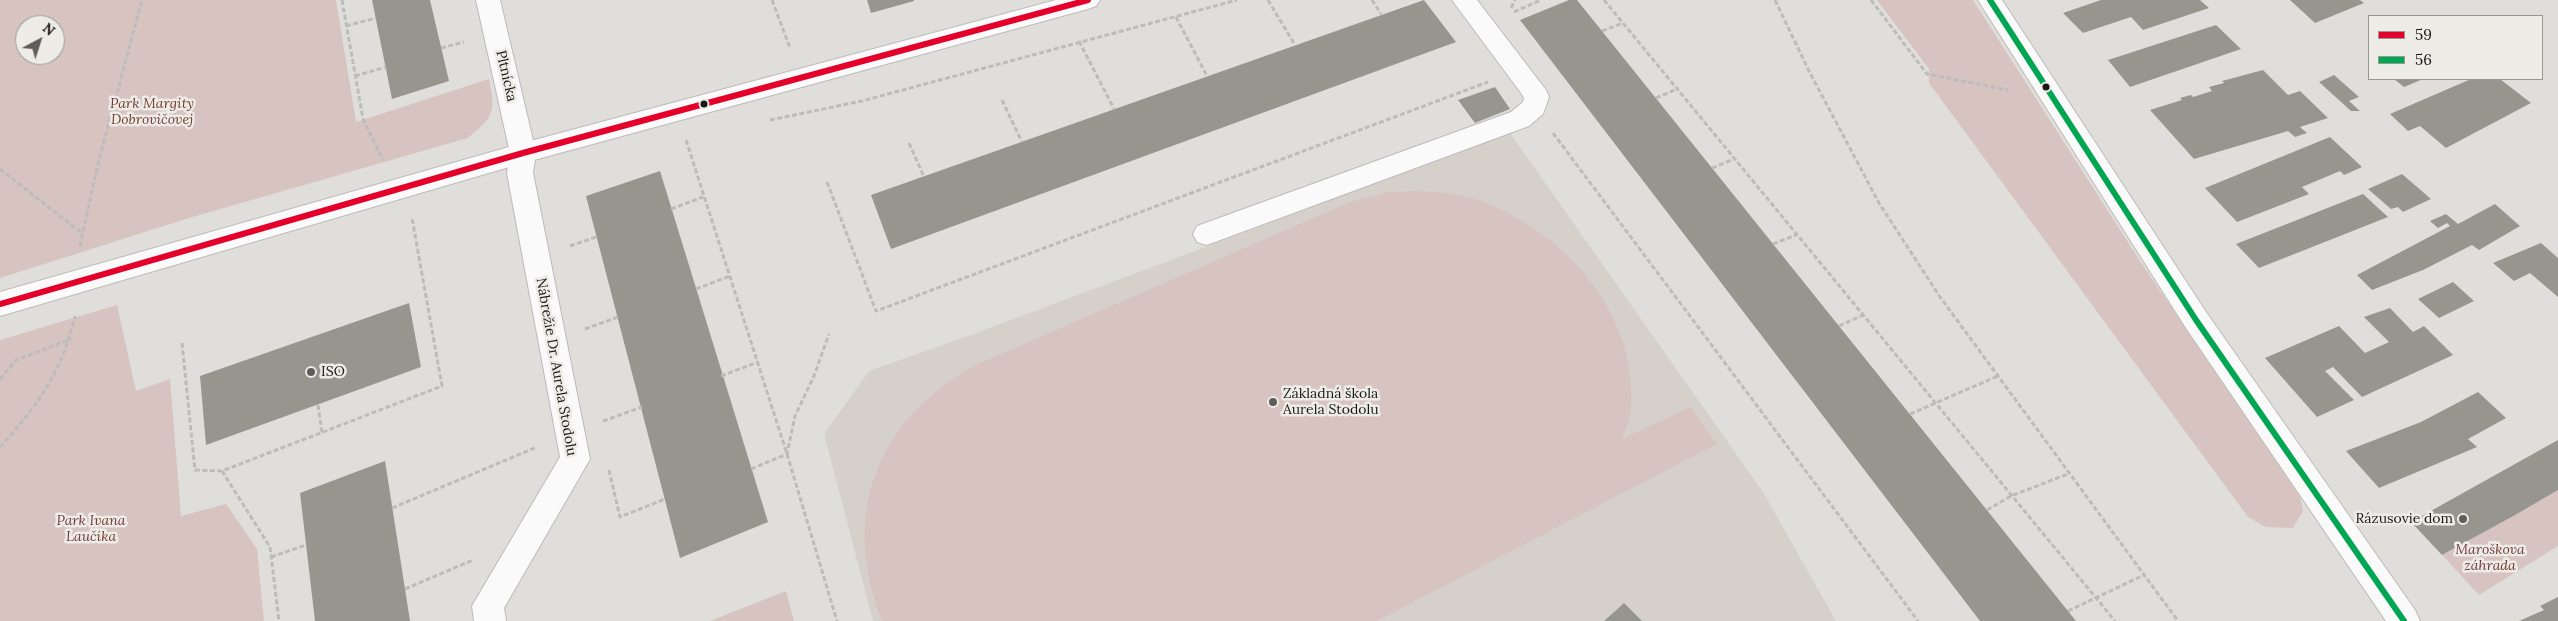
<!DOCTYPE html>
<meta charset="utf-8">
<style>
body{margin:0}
#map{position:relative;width:2558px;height:621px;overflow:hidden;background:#e0dedb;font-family:Lora,serif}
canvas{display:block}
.legend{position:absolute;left:2368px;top:15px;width:175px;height:65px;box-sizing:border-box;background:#eeece7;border:1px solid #989793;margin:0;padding:6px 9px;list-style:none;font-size:15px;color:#181816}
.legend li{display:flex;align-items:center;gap:10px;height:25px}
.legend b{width:25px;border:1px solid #989793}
.north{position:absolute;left:15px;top:15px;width:50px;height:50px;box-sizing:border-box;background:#eeece7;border:1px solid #989793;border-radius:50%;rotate:40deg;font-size:14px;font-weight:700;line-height:20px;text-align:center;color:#181816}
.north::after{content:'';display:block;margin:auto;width:18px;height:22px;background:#5e5d5b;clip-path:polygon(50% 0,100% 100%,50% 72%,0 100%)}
</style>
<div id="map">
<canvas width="2558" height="621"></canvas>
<ul class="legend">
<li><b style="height:6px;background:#e4002b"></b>59</li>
<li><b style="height:6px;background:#00a651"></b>56</li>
</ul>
<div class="north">N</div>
</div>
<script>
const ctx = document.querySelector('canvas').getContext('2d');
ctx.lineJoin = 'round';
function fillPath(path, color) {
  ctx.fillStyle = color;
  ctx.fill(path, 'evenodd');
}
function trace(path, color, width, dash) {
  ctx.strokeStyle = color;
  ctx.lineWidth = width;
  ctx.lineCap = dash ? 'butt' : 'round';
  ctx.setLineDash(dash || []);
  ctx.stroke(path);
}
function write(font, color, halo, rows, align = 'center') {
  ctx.font = font + ' Lora,serif';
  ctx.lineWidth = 5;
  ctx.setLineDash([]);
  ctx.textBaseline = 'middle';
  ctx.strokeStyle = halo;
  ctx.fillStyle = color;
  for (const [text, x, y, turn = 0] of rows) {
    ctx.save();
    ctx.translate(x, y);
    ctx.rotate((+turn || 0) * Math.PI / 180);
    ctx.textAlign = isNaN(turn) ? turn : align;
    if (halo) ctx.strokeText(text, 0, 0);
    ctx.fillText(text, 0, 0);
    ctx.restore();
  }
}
const built = new Path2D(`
 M 1510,133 L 1763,492 L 1836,621 L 873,621 L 824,434 L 869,371 L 968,336 Z`);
const green = new Path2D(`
 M 0,0 L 336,0 L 356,122 L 489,79 C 496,113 494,116 468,138 L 189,218 L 0,278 ZM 25,25 L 55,25 L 55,55 L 25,55 Z
 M 1877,0 L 1973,0 L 2140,261 L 2300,497 L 2303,511 L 2293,528 L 2266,527 L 2248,517 L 1929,83 L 1929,69 Z
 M 1417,191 C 1439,192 1460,193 1481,201 C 1566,233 1639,315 1631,410 C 1630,420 1625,430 1622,439 L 1690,407 L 1717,444 L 1377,621 L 882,621 C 840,514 876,418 978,364 L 1350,202 L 1389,192 Z
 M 117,305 L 136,391 L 170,379 L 181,516 L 226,504 L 257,549 L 264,621 L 0,621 L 0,340 Z
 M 2558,490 L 2558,546 L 2479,595 L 2442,555 Z
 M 786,591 L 794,621 L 710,621 Z`);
const building = new Path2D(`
 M 372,0 L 430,0 L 449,81 L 392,99 Z
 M 867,0 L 914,0 L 914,1 L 871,13 Z
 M 1424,0 L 1456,42 L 891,249 L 871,195 Z
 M 1569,0 L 1577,0 L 2076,621 L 1980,621 L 1520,20 Z
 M 2101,0 L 2200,0 L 2209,8 L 2143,30 L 2131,17 L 2083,33 L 2063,13 Z
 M 2290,0 L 2360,0 L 2364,3 L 2315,23 Z
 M 2216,25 L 2241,49 L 2130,87 L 2108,60 Z
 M 2263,70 L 2288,95 L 2300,91 L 2328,118 L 2300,127 L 2307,133 L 2295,137 L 2288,131 L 2194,159 L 2150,110 L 2182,100 L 2180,98 L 2191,95 L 2193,97 L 2212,91 L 2209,87 L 2224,83 L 2222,81 Z
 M 2334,75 L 2359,97 L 2349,101 L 2360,111 L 2351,111 L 2319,82 Z
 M 2394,79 L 2423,79 L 2404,87 Z
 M 2471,79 L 2500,79 L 2531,103 L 2446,148 L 2420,126 L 2408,131 L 2390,114 Z
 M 1495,87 L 1510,109 L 1475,123 L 1458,100 Z
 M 2330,137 L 2362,167 L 2344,175 L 2340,171 L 2302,187 L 2309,194 L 2237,222 L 2205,188 Z
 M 660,171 L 768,522 L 680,558 L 586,196 Z
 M 2402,174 L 2431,199 L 2403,212 L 2398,207 L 2391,209 L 2368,189 Z
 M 2363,194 L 2388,217 L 2259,268 L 2236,244 Z
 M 2495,204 L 2520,226 L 2479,250 L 2472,245 L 2423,270 L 2372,290 L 2357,275 L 2450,226 L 2447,223 L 2438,228 L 2430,221 L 2446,214 L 2458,224 Z
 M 2541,243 L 2558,258 L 2558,297 L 2530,273 L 2514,281 L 2493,263 Z
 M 2453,282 L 2474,301 L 2439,318 L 2418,299 Z
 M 409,303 L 421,367 L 206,445 L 200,376 Z
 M 2390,308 L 2413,332 L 2424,326 L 2453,355 L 2362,397 L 2333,367 L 2325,371 L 2354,400 L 2317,417 L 2265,358 L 2339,326 L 2365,353 L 2389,342 L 2364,317 Z
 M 2478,392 L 2506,418 L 2468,439 L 2477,447 L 2379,488 L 2346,451 L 2421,422 Z
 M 2558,440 L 2558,490 L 2515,515 L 2442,555 L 2411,522 Z
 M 385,461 L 410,621 L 315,621 L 300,493 Z
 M 2558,597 L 2558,621 L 2519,621 L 2544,610 L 2540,606 Z
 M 1624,603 L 1642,621 L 1604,621 Z`);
const path = new Path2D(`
 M 342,0 L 363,119 L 383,160
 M 772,0 L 790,48
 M 1268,0 L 1295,45
 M 1372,0 L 1381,14
 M 1604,0 L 2115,621
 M 1775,0 L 1810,73 L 1879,203 L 1940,297 L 2178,621
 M 1871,0 L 1927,74 L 2008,90
 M 1511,8 L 1515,0
 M 1514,12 L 1541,0
 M 1176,17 L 1207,76
 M 346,26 L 376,18
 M 1602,31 L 1623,23
 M 1079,41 L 1114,109
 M 441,48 L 464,42
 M 355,76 L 386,67
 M 1656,98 L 1677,89
 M 1002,100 L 1022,142
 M 770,120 L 862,101 L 1237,0
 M 1553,133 L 1918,621
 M 686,140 L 787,454 L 837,621
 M 909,143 L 924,177
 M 1712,168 L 1734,159
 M 0,169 L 83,234
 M 827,182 L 876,311 L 1488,82
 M 671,209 L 703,197
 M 1773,244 L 1796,235
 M 80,246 L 98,164 L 142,0
 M 570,246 L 596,237
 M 696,289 L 730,276
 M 1839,326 L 1863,315
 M 585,329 L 618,317
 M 182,343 L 195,470 L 222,471 L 442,386 L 412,218
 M 721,376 L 758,362
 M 0,379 L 16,360 L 71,339
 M 318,405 L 322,433
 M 1910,414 L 1998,376
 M 603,421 L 642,407
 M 0,447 C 38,406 62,371 75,316
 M 751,469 L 787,454 L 795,416 L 814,376 L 829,334
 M 609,470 L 620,517 L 665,499
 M 222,471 L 270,547 L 279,621
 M 392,508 L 537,447
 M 1987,510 L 2011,496 L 2068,474
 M 271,557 L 306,545
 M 405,589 L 473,560
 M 2068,611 L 2144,575`);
const minor = new Path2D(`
 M 476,0 L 500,0 L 536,153 L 533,173 L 590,459 L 504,608 L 506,621 L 474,621 L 472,606 L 560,457 L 507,173 L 510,153 Z
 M 1452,0 L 1477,0 L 1546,90 L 1549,97 L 1543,114 L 1529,126 L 1215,242 L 1206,245 L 1197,242 L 1193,234 L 1197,226 L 1511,112 L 1523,102 L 1524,98 L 1521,93 Z
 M 1978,0 L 2002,0 L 2206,312 L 2415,610 L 2420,621 L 2386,621 L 2186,328 Z`);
const tertiary = new Path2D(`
 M 1056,0 L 1100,0 L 1096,6 L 1088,9 L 523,163 L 0,316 L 0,292 L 523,143 Z`);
const bus1 = new Path2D(`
 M 0,304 L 523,153 L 1088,0`);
const bus2 = new Path2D(`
 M 1990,0 L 2196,320 L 2404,621`);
const markers = [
 [2046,87,4.5,"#181816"],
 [704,104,4.5,"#181816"],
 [311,372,5,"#5e5d5b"],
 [1273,402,5,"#5e5d5b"],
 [2463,519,5,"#5e5d5b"]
];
const streetNames = [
 ["Pltnícka",506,76,77],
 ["Nábrežie Dr. Aurela Stodolu",556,367,80]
];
const parkNames = [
 ["Park Margity",152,104],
 ["Dobrovičovej",152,120],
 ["Park Ivana",91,521],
 ["Laučíka",91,537],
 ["Maroškova",2490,550],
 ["záhrada",2490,566]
];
const poiNames = [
 ["ISO",321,372],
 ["Základná škola",1283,394],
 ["Aurela Stodolu",1283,410],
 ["Rázusovie dom",2453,519,"right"]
];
fillPath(built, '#d5d1ca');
fillPath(green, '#d7c4c0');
fillPath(building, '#96968f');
trace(minor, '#bcbbb9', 2);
trace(tertiary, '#bcbbb9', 2);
trace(path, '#bcbcbb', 3, [5, 2.5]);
fillPath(minor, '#fafafa');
fillPath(tertiary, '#fafafa');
trace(bus1, '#e4002b', 6);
trace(bus2, '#00a651', 6);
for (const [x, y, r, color] of markers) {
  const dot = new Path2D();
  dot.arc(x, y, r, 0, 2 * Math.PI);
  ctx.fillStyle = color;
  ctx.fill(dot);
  trace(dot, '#eeece7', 2);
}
write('14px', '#181816', '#eeece7', streetNames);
write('italic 14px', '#743c38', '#eeece7', parkNames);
write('14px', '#181816', '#eeece7', poiNames, 'left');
</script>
